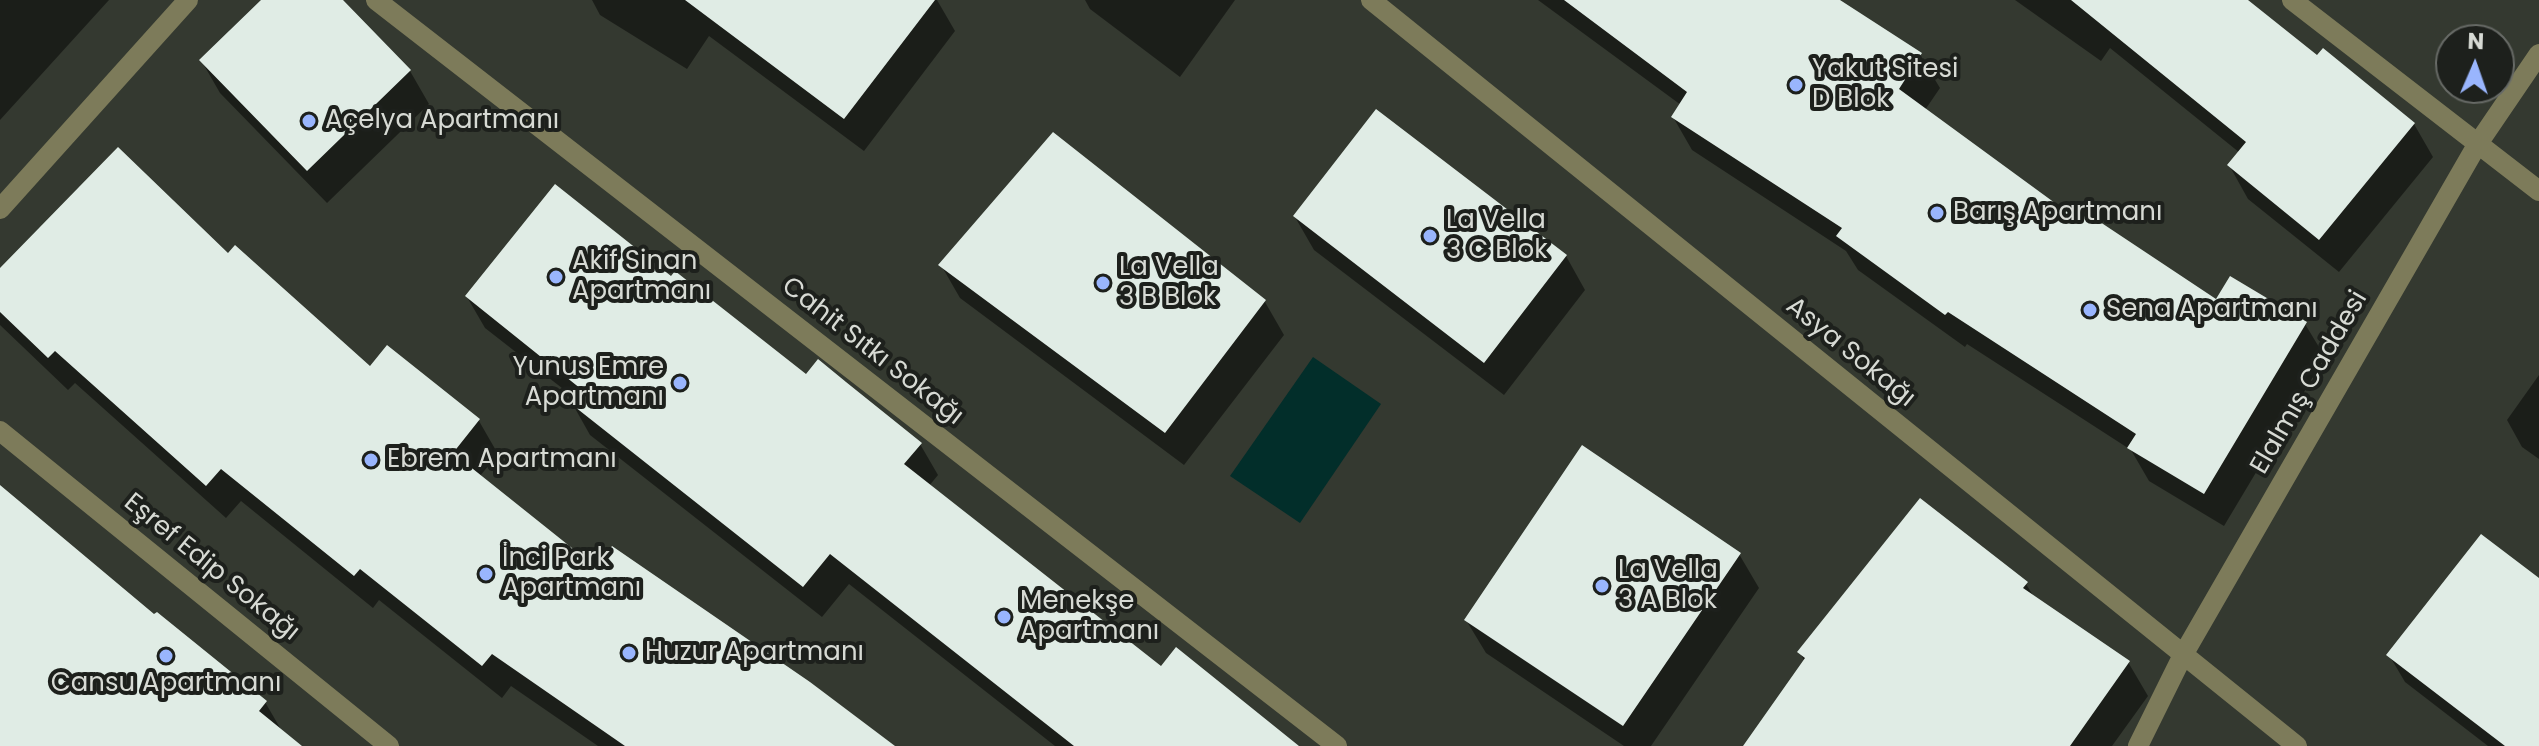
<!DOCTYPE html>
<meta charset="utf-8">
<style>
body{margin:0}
#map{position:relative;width:2539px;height:746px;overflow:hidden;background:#343930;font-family:Poppins,sans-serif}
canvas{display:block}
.north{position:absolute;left:2435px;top:24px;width:80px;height:80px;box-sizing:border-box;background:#1d201c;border:2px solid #676a66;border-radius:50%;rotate:2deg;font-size:22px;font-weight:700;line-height:32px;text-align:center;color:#d7dad4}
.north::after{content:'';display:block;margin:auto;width:28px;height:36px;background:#99b5fd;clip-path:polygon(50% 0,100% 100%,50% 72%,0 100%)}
</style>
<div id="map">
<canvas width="2539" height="746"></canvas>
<div class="north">N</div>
</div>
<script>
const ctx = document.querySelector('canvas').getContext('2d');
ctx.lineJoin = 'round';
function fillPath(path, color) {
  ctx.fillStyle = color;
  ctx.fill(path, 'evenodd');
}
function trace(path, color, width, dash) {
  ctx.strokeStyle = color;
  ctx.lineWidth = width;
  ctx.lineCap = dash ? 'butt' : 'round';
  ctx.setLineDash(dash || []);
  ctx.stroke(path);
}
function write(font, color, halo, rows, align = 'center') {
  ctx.font = font + ' Poppins,sans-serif';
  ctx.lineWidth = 8;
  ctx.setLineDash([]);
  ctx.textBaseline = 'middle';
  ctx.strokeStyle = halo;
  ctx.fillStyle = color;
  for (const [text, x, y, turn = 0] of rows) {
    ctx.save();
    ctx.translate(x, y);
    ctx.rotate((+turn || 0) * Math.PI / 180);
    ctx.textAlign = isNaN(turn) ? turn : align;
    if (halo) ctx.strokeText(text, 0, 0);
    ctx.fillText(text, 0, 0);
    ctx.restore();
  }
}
const water = new Path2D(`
 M 1313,357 L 1381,404 L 1300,523 L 1230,476 Z`);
const shadow = new Path2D(`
 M 0,0 L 109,0 L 0,120 Z
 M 264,0 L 340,0 L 410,71 L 429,104 L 327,203 L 220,93 L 201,60 Z
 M 592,0 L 937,0 L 955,31 L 864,151 L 709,36 L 687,69 L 600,15 Z
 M 1085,0 L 1235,0 L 1180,77 L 1090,9 Z
 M 1538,0 L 1837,0 L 1920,55 L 1940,88 L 1925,110 L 2071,217 L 2217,302 L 2305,324 L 2325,357 L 2224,526 L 2149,481 L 2131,450 L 1967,344 L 1965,347 L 1858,270 L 1846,251 L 1692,150 L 1673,117 L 1681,105 Z
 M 2015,0 L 2245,0 L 2318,58 L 2414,124 L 2433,157 L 2339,272 L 2248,199 L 2229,165 L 2240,153 L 2110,48 L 2101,61 Z
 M 1053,135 L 1265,302 L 1284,335 L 1184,465 L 960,298 L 941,265 Z
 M 1295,217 L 1566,256 L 1585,290 L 1504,395 L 1314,250 Z
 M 228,256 L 371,369 L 388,348 L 479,421 L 498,454 L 480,476 L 598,571 L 880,746 L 598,746 L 511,686 L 502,698 L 379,600 L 373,608 L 241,501 L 226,518 L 75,383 L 68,390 L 0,325 L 0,271 Z
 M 672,279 L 806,377 L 920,444 L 938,475 L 929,486 L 1161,669 L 1291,746 L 1055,746 L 849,584 L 822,617 L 590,435 L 572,403 L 576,399 L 485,328 L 467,297 Z
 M 2539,375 L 2539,459 L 2522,447 L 2507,420 Z
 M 0,492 L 155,617 L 265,702 L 283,733 L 299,746 L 0,746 Z
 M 1739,554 L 1759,588 L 1651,746 L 1624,746 L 1486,653 L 1466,620 Z
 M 2539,581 L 2539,746 L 2488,746 L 2405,682 L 2389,655 Z
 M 2026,584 L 2034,597 L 2128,662 L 2148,696 L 2112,746 L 1746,746 L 1805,662 L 1800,653 Z`);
const building = new Path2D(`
 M 261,0 L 343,0 L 411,70 L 307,171 L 199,60 Z
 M 685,0 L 935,0 L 844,119 Z
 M 1564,0 L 1840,0 L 1922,53 L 1899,89 L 2070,214 L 2076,206 L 2216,299 L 2230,276 L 2307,322 L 2204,494 L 2127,448 L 2136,434 L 1948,312 L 1945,315 L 1836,236 L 1842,228 L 1671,117 L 1687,92 Z
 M 2071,0 L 2248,0 L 2317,55 L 2323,48 L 2415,123 L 2319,240 L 2227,165 L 2246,142 Z
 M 1376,109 L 1567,255 L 1484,363 L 1293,216 Z
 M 1053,132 L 1266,300 L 1165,433 L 938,265 Z
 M 118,147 L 228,253 L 235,245 L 370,366 L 387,345 L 480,419 L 453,453 L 597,568 L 612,546 L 810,682 L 895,746 L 625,746 L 492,654 L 482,666 L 360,569 L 354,576 L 221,469 L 206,486 L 55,351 L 48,358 L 0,312 L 0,268 Z
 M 555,184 L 671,276 L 675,271 L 806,374 L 818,359 L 846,382 L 922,443 L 904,464 L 1161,666 L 1176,647 L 1299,746 L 1074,746 L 830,554 L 803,587 L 570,403 L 581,389 L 465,296 Z
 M 1582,445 L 1741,553 L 1623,726 L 1464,620 Z
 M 0,485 L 154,614 L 157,612 L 267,701 L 259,711 L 302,746 L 0,746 Z
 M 1920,498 L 2028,582 L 2023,588 L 2130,661 L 2070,746 L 1743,746 L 1805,658 L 1797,652 Z
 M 2481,534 L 2539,578 L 2539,746 L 2505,746 L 2386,655 Z`);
const minor = new Path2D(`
 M 376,0 L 1337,746
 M 1371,0 L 2297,746
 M 2292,0 L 2539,191
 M 0,209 L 188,0
 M 0,431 L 389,746
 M 2138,746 L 2183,655 L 2477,145 L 2539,54`);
const markers = [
 [1796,85,8,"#99b5fd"],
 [309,121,8,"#99b5fd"],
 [1937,213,8,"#99b5fd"],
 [1430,236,8,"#99b5fd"],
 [556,277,8,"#99b5fd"],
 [1103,283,8,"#99b5fd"],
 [2090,310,8,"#99b5fd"],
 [680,383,8,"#99b5fd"],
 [371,460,8,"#99b5fd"],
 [486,574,8,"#99b5fd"],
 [1602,586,8,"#99b5fd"],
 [1004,617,8,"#99b5fd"],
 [629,653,8,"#99b5fd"],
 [166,656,8,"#99b5fd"]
];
const poiNames = [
 ["Yakut Sitesi",1812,70],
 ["D Blok",1812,100],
 ["Açelya Apartmanı",325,121],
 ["Barış Apartmanı",1953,213],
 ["La Vella",1446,221],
 ["3 C Blok",1446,251],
 ["Akif Sinan",572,262],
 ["Apartmanı",572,292],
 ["La Vella",1119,268],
 ["3 B Blok",1119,298],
 ["Sena Apartmanı",2106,310],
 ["Yunus Emre",664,368,"right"],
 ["Apartmanı",664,398,"right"],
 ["Ebrem Apartmanı",387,460],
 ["İnci Park",502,559],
 ["Apartmanı",502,589],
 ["La Vella",1618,571],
 ["3 A Blok",1618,601],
 ["Menekşe",1020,602],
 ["Apartmanı",1020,632],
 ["Huzur Apartmanı",645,653],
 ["Cansu Apartmanı",166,684,"center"]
];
const streetNames = [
 ["Cahit Sıtkı Sokağı",872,352,38],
 ["Asya Sokağı",1850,353,39],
 ["Elalmış Caddesi",2310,383,-60],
 ["Eşref Edip Sokağı",211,568,39]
];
fillPath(water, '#022e2a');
fillPath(shadow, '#0007');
fillPath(building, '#e0ece5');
trace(minor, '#7d7b5a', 20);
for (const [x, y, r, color] of markers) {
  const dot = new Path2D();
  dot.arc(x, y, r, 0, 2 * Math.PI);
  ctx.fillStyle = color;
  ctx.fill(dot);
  trace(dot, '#1d201c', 3);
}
write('26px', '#d7dad4', '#1d201c', poiNames, 'left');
write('26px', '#d7dad4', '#1d201c', streetNames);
</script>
